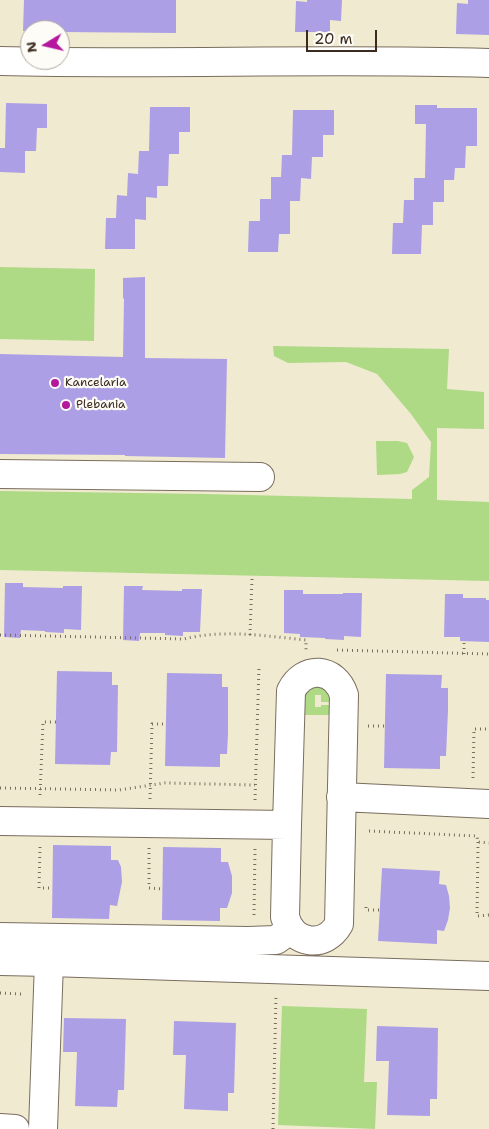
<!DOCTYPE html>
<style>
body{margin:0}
#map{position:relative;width:489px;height:1129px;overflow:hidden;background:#f0ead1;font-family:"Shantell Sans",sans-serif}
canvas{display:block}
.north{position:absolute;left:20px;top:20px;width:50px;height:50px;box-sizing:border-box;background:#fdfcf7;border:1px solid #afa8a0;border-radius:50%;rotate:261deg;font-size:14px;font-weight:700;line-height:20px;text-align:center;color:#3b2a1e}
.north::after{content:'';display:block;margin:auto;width:18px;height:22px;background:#b5179e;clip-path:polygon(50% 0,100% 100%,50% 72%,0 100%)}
.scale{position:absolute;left:306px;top:30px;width:71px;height:22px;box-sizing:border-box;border:2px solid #3b2a1e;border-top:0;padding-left:6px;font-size:15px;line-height:18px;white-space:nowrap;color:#3b2a1e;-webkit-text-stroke:4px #fdfcf7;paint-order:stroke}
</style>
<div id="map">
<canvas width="489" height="1129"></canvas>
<div class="north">N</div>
<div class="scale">20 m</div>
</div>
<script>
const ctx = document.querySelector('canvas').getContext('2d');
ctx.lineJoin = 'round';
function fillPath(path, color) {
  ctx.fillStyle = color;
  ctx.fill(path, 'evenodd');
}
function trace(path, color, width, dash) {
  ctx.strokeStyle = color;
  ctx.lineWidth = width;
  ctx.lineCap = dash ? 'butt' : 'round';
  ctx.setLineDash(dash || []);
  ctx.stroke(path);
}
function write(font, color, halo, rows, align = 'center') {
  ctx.font = font + ' "Shantell Sans",sans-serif';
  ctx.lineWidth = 4.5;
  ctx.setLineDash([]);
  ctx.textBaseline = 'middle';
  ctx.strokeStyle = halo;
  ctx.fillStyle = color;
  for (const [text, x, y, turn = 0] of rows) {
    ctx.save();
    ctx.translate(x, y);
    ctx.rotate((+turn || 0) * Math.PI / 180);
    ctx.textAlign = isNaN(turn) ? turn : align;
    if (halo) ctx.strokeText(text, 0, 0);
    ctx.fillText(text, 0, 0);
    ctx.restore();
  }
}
const green = new Path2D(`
 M 0,267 L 95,269 L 94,341 L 0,339 Z
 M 273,346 L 449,349 L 447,389 L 484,392 L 484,429 L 437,428 L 437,500 L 489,502 L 489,581 L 0,570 L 0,491 L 206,494 L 412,499 L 412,490 L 429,477 L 431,442 L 411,414 L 377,374 L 346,362 L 288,363 L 274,356 Z
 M 376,441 L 398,441 L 407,443 L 414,457 L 407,472 L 400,474 L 377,475 Z
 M 319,683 L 336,702 L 321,702 L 321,695 L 315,695 L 315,707 L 321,707 L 321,705 L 335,705 L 334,715 L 302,715 L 303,690 Z
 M 282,1006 L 367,1009 L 364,1082 L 377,1082 L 375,1129 L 278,1125 Z`);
const building = new Path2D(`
 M 24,0 L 176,0 L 176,33 L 60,32 L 60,30 L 23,31 Z
 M 307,0 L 342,0 L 341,21 L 330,20 L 330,32 L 295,32 L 296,1 L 307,2 Z
 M 468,0 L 489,0 L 489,35 L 456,34 L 457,3 L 468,4 Z
 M 6,103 L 47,104 L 47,128 L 37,128 L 36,151 L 25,151 L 25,173 L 0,172 L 0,148 L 5,148 Z
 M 415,105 L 437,105 L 437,108 L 477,108 L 477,146 L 466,146 L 465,168 L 455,168 L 454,180 L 444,180 L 444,202 L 433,202 L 433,225 L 422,225 L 421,254 L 392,254 L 393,223 L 403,223 L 404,200 L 414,200 L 414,178 L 425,178 L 426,124 L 415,124 Z
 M 150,107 L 190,107 L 190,132 L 179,132 L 179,154 L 169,154 L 168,186 L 157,186 L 157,198 L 146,197 L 146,220 L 135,219 L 135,249 L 105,249 L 106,218 L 116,218 L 117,195 L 127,196 L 128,173 L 138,174 L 139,151 L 149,151 Z
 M 293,110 L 334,110 L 334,135 L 323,135 L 323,157 L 312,157 L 311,179 L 301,178 L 300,201 L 290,201 L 290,234 L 279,234 L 278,252 L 248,252 L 249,221 L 260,221 L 260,199 L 271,199 L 271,177 L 281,177 L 282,155 L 292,155 Z
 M 145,277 L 145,358 L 227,359 L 225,458 L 125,456 L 125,455 L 0,454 L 0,354 L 123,357 L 124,298 L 123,299 L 123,278 Z
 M 5,583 L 23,583 L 23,587 L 63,588 L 63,586 L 82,586 L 81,630 L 64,629 L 64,633 L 45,632 L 45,631 L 21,630 L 20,638 L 4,637 Z
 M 124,586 L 143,586 L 142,590 L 182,591 L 182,589 L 202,589 L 200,632 L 183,632 L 183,636 L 165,635 L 165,633 L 140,633 L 139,641 L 123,640 Z
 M 284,590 L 303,590 L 303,594 L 343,594 L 343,593 L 362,593 L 361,637 L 344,636 L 344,640 L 325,639 L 325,638 L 300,637 L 300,634 L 284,633 Z
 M 445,594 L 463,594 L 463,598 L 486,598 L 486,600 L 489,600 L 489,642 L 460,641 L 460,637 L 444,637 Z
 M 57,671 L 112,672 L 112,685 L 118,685 L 117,752 L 111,752 L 110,765 L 55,764 Z
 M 167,673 L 222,674 L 222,687 L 228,687 L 228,734 L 227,754 L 220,754 L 220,767 L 165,766 Z
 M 386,674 L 442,675 L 441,688 L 448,688 L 448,710 L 446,756 L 440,756 L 440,769 L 384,768 Z
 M 53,845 L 111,846 L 111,860 L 118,860 L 121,867 L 122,882 L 117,906 L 110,905 L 109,919 L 52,918 Z
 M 163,847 L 221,848 L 221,862 L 228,862 L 232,876 L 232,893 L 227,908 L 220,908 L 220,921 L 162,920 Z
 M 382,868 L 440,871 L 439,884 L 446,885 L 449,896 L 450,908 L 448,920 L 444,931 L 437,930 L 437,944 L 378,941 Z
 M 64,1018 L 126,1019 L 124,1090 L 118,1090 L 117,1107 L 75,1106 L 77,1052 L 63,1052 Z
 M 174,1021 L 236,1023 L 234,1093 L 228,1093 L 228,1111 L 184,1109 L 186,1055 L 173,1055 Z
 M 377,1026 L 438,1028 L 437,1099 L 430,1099 L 430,1116 L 387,1115 L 389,1061 L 376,1061 Z`);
const path = new Path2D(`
 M 0,635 L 184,639 C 223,629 266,636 306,640 L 306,650
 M 250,635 L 252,578
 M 337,650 L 489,654
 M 464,654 L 464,641
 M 368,726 L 385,726
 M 473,778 L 474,729 L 489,729
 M 0,788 L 119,790 L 165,783 L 255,785
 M 40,795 L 43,722 L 56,722
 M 150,799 L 152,724 L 166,724
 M 255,800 L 259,666
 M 369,831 L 477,836 L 478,842 L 489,843
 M 478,842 L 477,916 L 489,915
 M 40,847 L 39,888 L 52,888
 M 149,848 L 149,888 L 163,889
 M 366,907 L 366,910 L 380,910
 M 254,915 L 255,849
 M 0,993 L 22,994
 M 273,1129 L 276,995`);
const minor = new Path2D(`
 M 0,61 C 163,65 326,58 489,63
 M 0,474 L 260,477
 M 341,797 L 489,804
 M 0,821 L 287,825 L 285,917 C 293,945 325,949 339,924 L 344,695 C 335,667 304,665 291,691 L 287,825
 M 0,937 L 248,941 L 276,940 L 290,930
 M 0,961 L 49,962
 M 0,1128 L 15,1129
 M 43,1129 L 49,962 L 489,976`);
const markers = [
 [55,383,5,"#b5179e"],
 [66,405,5,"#b5179e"]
];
const poiNames = [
 ["Kancelaria",65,383],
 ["Plebania",76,405]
];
fillPath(green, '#aed985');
fillPath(building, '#ac9fe5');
trace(minor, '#7a6d5d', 30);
trace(path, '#7a6d5d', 3, [1, 4]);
trace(minor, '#fff', 28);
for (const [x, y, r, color] of markers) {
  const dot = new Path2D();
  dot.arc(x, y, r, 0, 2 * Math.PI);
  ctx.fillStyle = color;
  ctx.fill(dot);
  trace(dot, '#fdfcf7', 2);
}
write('12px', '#3b2a1e', '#fdfcf7', poiNames, 'left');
</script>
